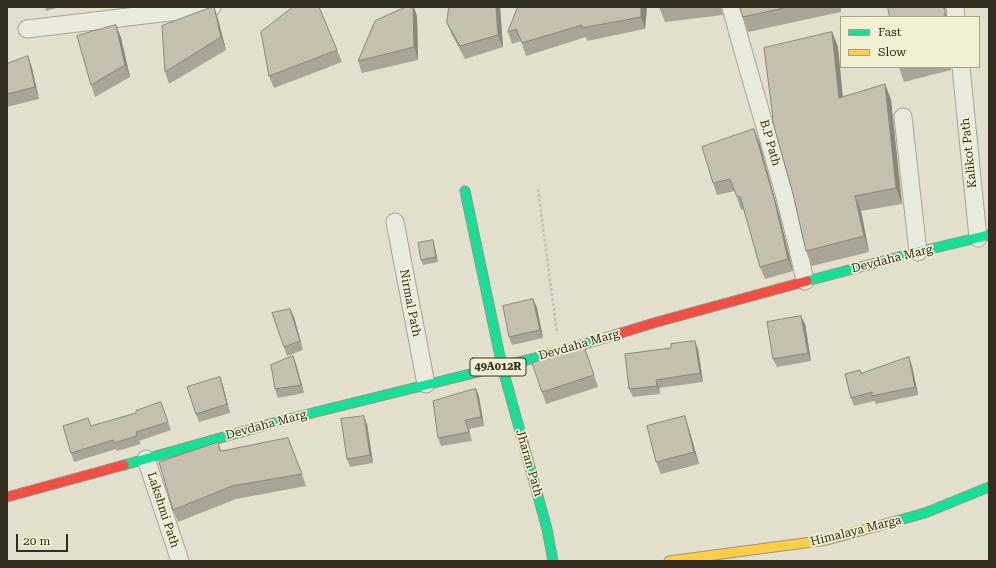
<!DOCTYPE html>
<style>
body{margin:0}
#map{position:relative;width:996px;height:568px;overflow:hidden;background:#e2e0cc;font-family:"Roboto Serif",serif}
canvas{display:block}
.frame{position:absolute;inset:0;border:8px solid #342e1f;pointer-events:none}
.legend{position:absolute;left:840px;top:16px;width:140px;height:52px;box-sizing:border-box;background:#f2f0d3;border:1px solid #a6a28b;margin:0;padding:5px 7px;list-style:none;font-size:12px;color:#342e1f}
.legend li{display:flex;align-items:center;gap:8px;height:20px}
.legend b{width:20px;border:1px solid #a6a28b}
.scale{position:absolute;left:16px;top:534px;width:52px;height:18px;box-sizing:border-box;border:2px solid #342e1f;border-top:0;padding-left:5px;font-size:12px;line-height:14px;white-space:nowrap;color:#342e1f;-webkit-text-stroke:3px #f2f0d3;paint-order:stroke}
</style>
<div id="map">
<canvas width="996" height="568"></canvas>
<div class="frame"></div>
<ul class="legend">
<li><b style="height:5px;background:#16e098"></b>Fast</li>
<li><b style="height:5px;background:#ffcf43"></b>Slow</li>
</ul>
<div class="scale">20 m</div>
</div>
<script>
const ctx = document.querySelector('canvas').getContext('2d');
ctx.lineJoin = 'round';
function trace(path, color, width, dash) {
  ctx.strokeStyle = color;
  ctx.lineWidth = width;
  ctx.lineCap = dash ? 'butt' : 'round';
  ctx.setLineDash(dash || []);
  ctx.stroke(path);
}
function fillPath(path, color) {
  ctx.fillStyle = color;
  ctx.fill(path, 'evenodd');
}
function write(font, color, halo, rows, align = 'center') {
  ctx.font = font + ' "Roboto Serif",serif';
  ctx.lineWidth = 3.5;
  ctx.setLineDash([]);
  ctx.textBaseline = 'middle';
  ctx.strokeStyle = halo;
  ctx.fillStyle = color;
  for (const [text, x, y, turn = 0] of rows) {
    ctx.save();
    ctx.translate(x, y);
    ctx.rotate((+turn || 0) * Math.PI / 180);
    ctx.textAlign = isNaN(turn) ? turn : align;
    if (halo) ctx.strokeText(text, 0, 0);
    ctx.fillText(text, 0, 0);
    ctx.restore();
  }
}
const path = new Path2D(`
 M 538,189 L 557,333`);
const street = new Path2D(`
 M 731,7 C 755,99 786,188 805,281
 M 955,7 L 956,17
 M 27,29 L 212,7
 M 961,67 L 978,238
 M 903,117 L 918,252
 M 395,222 L 426,384
 M 146,459 L 180,561`);
const fast = new Path2D(`
 M 465,191 L 502,366 L 547,529 L 553,561
 M 807,281 L 918,252 L 989,235
 M 124,465 L 284,420 L 559,352 L 621,333
 M 878,526 L 925,513 L 989,487`);
const slow = new Path2D(`
 M 669,561 L 827,540 L 878,526`);
const jam = new Path2D(`
 M 621,333 L 657,322 L 807,281
 M 7,497 L 124,465`);
const wall = new Path2D(`
 M 45,7 L 60,7 L 46,11 Z
 M 449,7 L 500,7 L 503,47 L 465,59 L 452,35 L 447,23 Z
 M 518,7 L 647,7 L 645,29 L 587,41 L 586,37 L 526,56 L 521,41 L 512,44 L 508,32 Z
 M 659,7 L 721,7 L 723,15 L 665,22 Z
 M 740,7 L 841,7 L 841,12 L 748,32 L 743,17 Z
 M 417,16 L 418,60 L 362,73 L 358,61 Z
 M 218,19 L 226,50 L 169,84 L 165,72 Z
 M 116,25 L 121,38 L 130,77 L 95,97 L 91,85 Z
 M 832,32 L 838,47 L 843,97 L 885,84 L 891,100 L 902,204 L 861,211 L 869,252 L 812,266 L 806,251 L 793,194 Z
 M 337,50 L 342,62 L 274,88 L 269,76 Z
 M 28,56 L 32,68 L 39,99 L 7,107 L 7,64 Z
 M 899,67 L 951,67 L 951,70 L 904,82 Z
 M 759,141 L 779,214 L 793,271 L 765,279 L 760,267 L 744,209 L 741,210 L 735,191 L 717,195 L 713,183 Z
 M 433,240 L 434,244 L 438,262 L 423,265 L 421,260 Z
 M 533,299 L 537,308 L 543,338 L 512,345 L 509,337 Z
 M 290,309 L 294,317 L 303,350 L 287,356 L 284,347 Z
 M 805,324 L 811,361 L 777,367 L 773,359 Z
 M 584,346 L 598,387 L 546,404 L 542,392 Z
 M 698,349 L 703,382 L 659,388 L 660,394 L 633,397 L 629,389 Z
 M 296,364 L 304,393 L 278,398 L 275,389 Z
 M 912,366 L 918,395 L 876,404 L 874,401 L 854,406 L 851,398 L 861,373 Z
 M 220,377 L 223,386 L 230,413 L 199,422 L 196,414 Z
 M 476,389 L 479,397 L 484,426 L 469,429 L 472,441 L 441,446 L 438,438 Z
 M 164,411 L 171,430 L 139,441 L 141,444 L 117,451 L 116,449 L 74,462 L 71,453 Z
 M 367,424 L 373,463 L 350,467 L 347,459 Z
 M 689,429 L 699,464 L 661,474 L 656,462 Z
 M 218,442 L 221,451 L 302,474 L 306,486 L 236,499 L 178,522 L 173,510 Z`);
const shadedWall = new Path2D(`
 M 214,7 L 218,19 L 226,50 L 221,37 Z
 M 413,7 L 414,7 L 417,16 L 418,60 L 414,47 Z
 M 496,7 L 500,7 L 503,47 L 498,35 Z
 M 641,7 L 647,7 L 645,29 L 641,17 Z
 M 942,7 L 945,7 L 945,12 L 947,17 L 945,17 Z
 M 116,25 L 121,38 L 130,77 L 125,65 Z
 M 832,32 L 838,47 L 844,114 L 839,98 Z
 M 28,56 L 32,68 L 39,99 L 35,87 Z
 M 885,84 L 891,100 L 902,204 L 896,188 Z
 M 754,129 L 759,141 L 779,214 L 793,271 L 788,259 Z
 M 855,196 L 861,211 L 869,252 L 864,236 Z
 M 433,240 L 434,244 L 438,262 L 436,257 Z
 M 533,299 L 537,308 L 543,338 L 540,330 Z
 M 290,309 L 294,317 L 303,350 L 300,341 Z
 M 801,316 L 805,324 L 811,361 L 808,353 Z
 M 695,341 L 698,349 L 703,382 L 700,373 Z
 M 293,356 L 296,364 L 304,393 L 301,385 Z
 M 909,357 L 912,366 L 918,395 L 915,387 Z
 M 220,377 L 223,386 L 230,413 L 227,404 Z
 M 656,380 L 659,388 L 660,394 L 657,386 Z
 M 476,389 L 479,397 L 484,426 L 481,417 Z
 M 364,416 L 367,424 L 373,463 L 370,455 Z
 M 685,416 L 689,429 L 699,464 L 694,452 Z`);
const building = new Path2D(`
 M 212,7 L 214,7 L 221,37 L 165,72 L 162,26 Z
 M 293,7 L 319,7 L 337,50 L 269,76 L 261,32 Z
 M 406,7 L 413,7 L 414,47 L 358,61 L 375,21 Z
 M 449,7 L 496,7 L 498,35 L 460,46 L 447,23 Z
 M 518,7 L 641,7 L 641,17 L 582,28 L 582,25 L 522,43 L 516,29 L 508,32 Z
 M 740,7 L 788,7 L 743,17 Z
 M 888,7 L 942,7 L 945,9 L 945,17 L 890,17 Z
 M 116,25 L 125,65 L 91,85 L 77,36 Z
 M 832,32 L 839,98 L 885,84 L 896,188 L 855,196 L 864,236 L 806,251 L 793,194 L 772,119 L 773,118 L 764,48 Z
 M 28,56 L 35,87 L 7,94 L 7,64 Z
 M 754,129 L 775,202 L 788,259 L 760,267 L 740,196 L 737,197 L 730,179 L 713,183 L 702,147 Z
 M 433,240 L 436,257 L 421,260 L 418,243 Z
 M 533,299 L 540,330 L 509,337 L 503,306 Z
 M 290,309 L 300,341 L 284,347 L 272,313 Z
 M 801,316 L 808,353 L 773,359 L 767,322 Z
 M 695,341 L 700,373 L 656,380 L 657,386 L 629,389 L 625,354 L 671,348 L 671,344 Z
 M 584,346 L 594,375 L 542,392 L 532,363 Z
 M 293,356 L 301,385 L 275,389 L 271,365 Z
 M 909,357 L 915,387 L 872,396 L 872,392 L 851,398 L 845,374 L 860,370 L 861,373 Z
 M 220,377 L 227,404 L 196,414 L 187,387 Z
 M 476,389 L 481,417 L 465,420 L 469,432 L 438,438 L 433,401 L 466,391 Z
 M 161,402 L 168,422 L 136,432 L 137,436 L 114,443 L 113,440 L 71,453 L 63,426 L 88,418 L 91,426 L 136,413 L 136,411 Z
 M 364,416 L 370,455 L 347,459 L 341,419 Z
 M 685,416 L 694,452 L 656,462 L 647,426 Z
 M 288,438 L 302,474 L 232,486 L 173,510 L 159,462 L 218,442 L 220,451 Z`);
const shields = [
 [498,367,56]
];
const shieldNames = [
 ["49A012R",498,367]
];
const streetNames = [
 ["B.P Path",770,143,74],
 ["Kalikot Path",969,153,-96],
 ["Devdaha Marg",892,259,-14],
 ["Nirmal Path",410,303,79],
 ["Devdaha Marg",579,345,-16],
 ["Devdaha Marg",266,425,-15],
 ["Jharan Path",529,463,74],
 ["Lakshmi Path",163,510,72],
 ["Himalaya Marga",856,531,-14]
];
trace(street, '#a7a496', 19);
trace(fast, '#979485', 11);
trace(slow, '#979485', 11);
trace(jam, '#979485', 11);
trace(path, '#c3c1b5', 2.5, [3, 2]);
trace(street, '#eae9de', 17);
trace(fast, '#16e098', 9);
trace(slow, '#ffcf43', 9);
trace(jam, '#f24e42', 9);
fillPath(wall, '#a9a495');
fillPath(shadedWall, '#8a8679');
fillPath(building, '#c5bfad');
trace(building, '#8a8679', 1);
for (const [x, y, w] of shields) {
  const box = new Path2D();
  box.roundRect(x - w / 2, y - 9, w, 18, 3);
  ctx.fillStyle = '#f2f0d3';
  ctx.fill(box);
  trace(box, '#342e1f', 1);
}
write('bold 11px', '#342e1f', null, shieldNames);
write('12px', '#342e1f', '#f2f0d3', streetNames);
</script>
